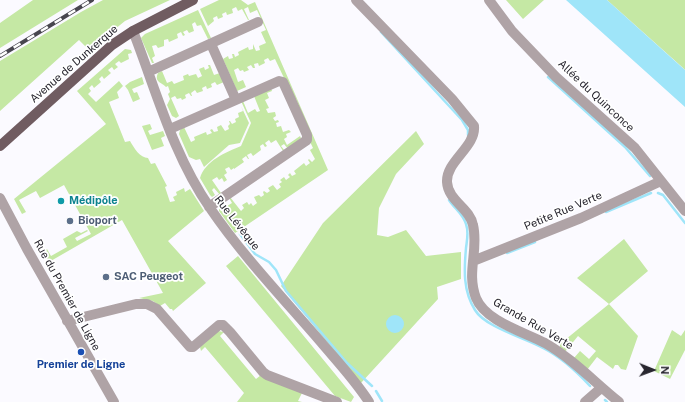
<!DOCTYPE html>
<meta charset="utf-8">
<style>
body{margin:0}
#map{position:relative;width:685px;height:402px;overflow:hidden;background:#fbfaff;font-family:"Public Sans",sans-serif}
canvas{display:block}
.north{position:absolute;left:633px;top:350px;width:40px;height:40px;-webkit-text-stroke:3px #fff;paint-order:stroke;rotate:91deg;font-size:11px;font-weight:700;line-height:16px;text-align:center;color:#28262f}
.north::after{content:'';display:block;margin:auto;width:14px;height:18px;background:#28262f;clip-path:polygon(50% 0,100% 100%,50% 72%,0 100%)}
</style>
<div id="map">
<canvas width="685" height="402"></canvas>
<div class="north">N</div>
</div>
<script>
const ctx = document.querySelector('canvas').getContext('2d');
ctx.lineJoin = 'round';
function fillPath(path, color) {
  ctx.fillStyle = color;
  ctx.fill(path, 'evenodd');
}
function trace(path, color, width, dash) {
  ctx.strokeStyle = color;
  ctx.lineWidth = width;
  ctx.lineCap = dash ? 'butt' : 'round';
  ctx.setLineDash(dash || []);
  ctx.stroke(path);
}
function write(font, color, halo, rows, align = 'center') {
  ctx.font = font + ' "Public Sans",sans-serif';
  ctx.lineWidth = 3.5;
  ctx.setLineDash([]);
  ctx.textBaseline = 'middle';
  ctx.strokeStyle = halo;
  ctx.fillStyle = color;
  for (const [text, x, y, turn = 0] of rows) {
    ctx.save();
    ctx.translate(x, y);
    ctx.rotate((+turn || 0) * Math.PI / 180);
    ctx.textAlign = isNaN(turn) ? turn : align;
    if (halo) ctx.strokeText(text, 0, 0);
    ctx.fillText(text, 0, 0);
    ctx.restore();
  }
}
const green = new Path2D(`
 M 33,0 L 78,0 L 0,48 L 0,23 Z
 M 103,0 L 170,0 L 125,21 L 89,50 L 79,40 L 0,111 L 0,61 L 81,12 Z
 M 219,0 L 241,0 L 248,5 L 255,2 L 328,170 L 235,233 L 219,211 L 219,205 L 222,209 L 232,203 L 229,198 L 230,197 L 241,211 L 244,208 L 242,205 L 247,202 L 249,205 L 251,203 L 253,206 L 257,203 L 254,197 L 259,195 L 261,197 L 264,195 L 263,192 L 264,191 L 267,193 L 270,191 L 268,188 L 273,185 L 277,190 L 281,187 L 279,184 L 282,182 L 280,180 L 284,177 L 286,180 L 290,177 L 288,175 L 290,173 L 292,176 L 296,174 L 294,171 L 304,163 L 306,166 L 310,163 L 308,160 L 309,159 L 312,162 L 315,159 L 310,150 L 313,148 C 305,133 303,115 296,99 L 294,99 L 275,59 L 270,61 L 268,58 L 264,60 L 265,63 L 259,66 L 258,63 L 254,64 L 255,68 L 253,68 L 251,65 L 247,67 L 249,70 L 244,72 L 243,70 L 240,71 L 238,68 L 234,70 L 238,82 L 243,80 L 246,87 L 237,91 L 223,59 L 228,56 L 229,59 L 233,58 L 232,54 L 234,54 L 235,57 L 239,55 L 238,52 L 248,47 L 249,50 L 253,49 L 253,44 L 256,51 L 260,50 L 259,46 L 266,43 L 261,32 L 266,30 L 257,10 L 250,13 L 248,7 L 244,9 L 249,20 L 248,20 L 242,9 L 238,11 L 236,7 L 232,9 L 233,13 L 227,15 L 226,12 L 222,14 L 223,17 L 218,19 L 217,16 L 213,18 L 214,21 L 208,26 L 200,9 Z
 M 506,0 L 544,0 L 523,19 Z
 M 607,0 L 685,0 L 685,70 L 682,67 Z
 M 198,10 L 211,38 L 208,39 L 201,25 L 197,26 L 195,22 L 192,24 L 194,31 L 189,33 L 187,30 L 183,32 L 185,35 L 183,36 L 181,32 L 177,34 L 178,38 L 169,42 L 168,39 L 164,40 L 164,46 L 158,48 L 156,45 L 152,46 L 155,56 L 152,58 L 154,63 L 152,63 L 141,38 L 145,34 Z
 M 125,49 L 131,50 L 132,53 L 128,54 L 129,59 L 121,63 L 119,61 L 115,64 L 118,67 L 114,70 L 112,67 L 108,70 L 111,73 L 104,79 L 102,76 L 99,79 L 101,82 L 94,88 L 92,85 L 89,88 L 91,91 L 88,94 L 96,102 L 119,81 L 123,86 L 117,92 L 119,98 L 109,102 L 125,142 L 130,141 C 134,148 140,158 148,158 L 151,164 L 155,163 L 167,186 L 165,187 L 170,202 L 175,201 L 173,197 L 177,195 L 176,192 L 184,188 L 185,192 L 190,189 L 204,211 L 168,241 L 206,283 L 173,311 L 172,309 L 170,309 L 165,303 L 160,306 L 153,301 L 139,298 L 163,293 L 122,220 L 49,262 L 44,251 L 47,249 L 51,256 L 67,247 L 63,239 L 77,231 L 81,233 L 87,230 L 88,231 L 75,238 L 77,241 L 91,234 L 64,185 L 40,198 L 36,191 L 19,200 L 26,212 L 22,214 L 14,199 L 106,124 L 77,91 Z
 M 208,65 L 210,65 L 214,75 L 220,73 L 224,82 L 217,85 L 215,82 L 211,84 L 212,87 L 207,89 L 206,86 L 202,88 L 203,91 L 197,93 L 195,90 L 191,93 L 192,96 L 191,96 L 189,93 L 185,95 L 186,98 L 182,100 L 181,98 L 177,99 L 175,96 L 171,98 L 179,116 L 176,118 L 172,116 L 167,105 L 170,99 L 168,94 L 170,92 L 168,86 L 166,87 C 161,82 154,82 158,73 L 162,71 L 167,83 L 172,81 L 174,84 L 184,80 L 183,76 L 188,74 L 189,76 L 196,74 L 198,78 L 202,76 L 199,69 L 204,67 L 205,70 L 209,68 Z
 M 142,77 L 144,84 L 132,89 L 134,93 L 137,92 L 140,99 L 133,102 L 128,90 L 125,86 L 130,82 Z
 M 271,88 L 272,91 L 267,93 L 269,98 L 265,100 L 269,108 L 266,109 L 268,113 L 275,112 L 276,116 L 273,118 L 275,121 L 278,120 L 279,122 L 276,123 L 277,127 L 281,126 L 283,132 L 289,130 L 291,132 L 286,134 L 287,137 L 284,139 L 287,145 L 300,136 L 301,138 L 288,149 L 284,144 L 281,146 L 285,151 L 283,151 L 276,140 L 271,143 L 269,140 L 265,143 L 267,146 L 265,147 L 263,144 L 260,146 L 261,150 L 253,156 L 251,153 L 247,155 L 249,159 L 248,159 L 246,156 L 242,159 L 244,162 L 234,169 L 234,168 L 231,170 L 229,167 L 225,169 L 227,173 L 224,175 L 227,180 L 224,182 L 222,178 L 219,180 L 217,177 L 212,180 L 221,193 L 220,195 L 214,188 L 212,190 L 215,195 L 212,197 L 210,195 L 200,178 C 205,161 226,152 241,146 L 251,123 L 241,101 L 243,101 L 248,113 L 255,109 L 257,112 L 260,111 L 254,96 Z
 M 241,106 L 249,123 L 240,143 L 229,145 L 204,167 L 200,159 L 196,160 L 189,157 L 179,134 L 180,130 L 184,127 L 191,142 L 195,140 L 194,137 L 206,132 L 207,135 L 212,133 L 210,130 L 212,129 L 214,132 L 218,131 L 217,127 L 221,125 L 225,131 L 229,129 L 228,126 L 230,124 L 229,121 L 230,121 L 232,124 L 236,122 L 235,119 L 239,117 L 238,113 L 243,111 Z
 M 150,124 L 152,129 L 148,131 L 150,135 L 163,131 L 165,136 L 161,138 L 164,146 L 152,150 L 142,126 Z
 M 416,131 L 424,144 L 396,174 L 379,208 L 377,235 L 388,237 L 406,230 L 426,256 L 461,252 L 461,279 L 437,287 L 438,299 L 361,383 L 281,286 L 323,223 Z
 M 624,239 L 648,271 L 609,304 L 638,336 L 626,370 L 621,369 L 618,365 L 615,365 L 613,369 L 597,357 L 587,370 L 574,358 L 580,351 L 589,359 L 596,351 L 578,336 L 565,352 L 560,348 L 560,344 L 609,304 L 577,278 Z
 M 238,256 L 354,397 L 351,402 L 335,396 L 226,266 Z
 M 672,330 L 681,336 L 685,330 L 685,350 L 670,379 L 654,371 Z
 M 218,331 L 224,332 L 220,336 L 256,379 L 261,375 L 302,393 L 298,401 L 302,402 L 237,402 L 244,393 L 205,347 L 201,351 L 200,347 Z`);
const water = new Path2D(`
 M 566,0 L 607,0 L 685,70 L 685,107 Z
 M386 324a9 9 0 1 1 18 0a9 9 0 1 1-18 0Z`);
const stream = new Path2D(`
 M 381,32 L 462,120 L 468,130 L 468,135
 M 548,77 L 625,147 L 650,176
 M 658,193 L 663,195 L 685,223
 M 449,200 C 454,208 463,214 466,224 C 469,232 467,240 466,248 C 464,270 463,291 475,310 C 485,327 525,338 543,348 C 561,357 576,371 590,386
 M 606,212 L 651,193
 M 240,234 L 255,254 L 269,262 L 276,270 L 286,291 L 347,363 L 372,386
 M 507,253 L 535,242
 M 376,391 L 382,401
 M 605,400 L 607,402`);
const minor = new Path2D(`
 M 356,0 L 452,99 L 474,126 C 476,147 446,161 447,182 C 448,201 470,208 473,225 C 479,250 466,272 476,298 C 485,321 524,332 545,343 C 573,359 594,382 619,402
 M 489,0 L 512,31 L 556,77 L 635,148 L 685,211
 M 133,31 C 156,90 173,155 210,208 C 242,255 282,297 320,341 C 336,360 355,380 369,402
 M 211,44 L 236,100
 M 148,72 L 258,22
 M 170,129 L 279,81 L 283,82 L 307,135 L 307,140 L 209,207
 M 0,198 L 27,249 L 114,402
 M 473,261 L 581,218 L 661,181
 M 67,321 L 136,304 L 147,304 L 157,309 L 190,347 L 193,347 L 219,325 L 223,325 L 230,332 L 263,372 L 267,375 L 337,402
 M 585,402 L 601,388`);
const major = new Path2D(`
 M 0,146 L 112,45 L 133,31 L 193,0`);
const rail = new Path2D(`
 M 0,56 L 92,0`);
const markers = [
 [61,201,4,"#0f9aa8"],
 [70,221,4,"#5c6f8a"],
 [106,277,4,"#5c6f8a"],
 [81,352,4,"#1a4fb4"]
];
const streetNames = [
 ["Avenue de Dunkerque",74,64,-41],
 ["Allée du Quinconce",596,96,43],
 ["Petite Rue Verte",563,211,-23],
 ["Rue Lévêque",237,223,52],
 ["Rue du Premier de Ligne",67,295,61],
 ["Grande Rue Verte",533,324,30]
];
const cultureNames = [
 ["Médipôle",69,201]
];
const serviceNames = [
 ["Bioport",78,221],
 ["SAC Peugeot",114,277]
];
const transitNames = [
 ["Premier de Ligne",81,365]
];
fillPath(green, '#c5e8a4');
fillPath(water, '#9fe5f9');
trace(stream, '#9fe5f9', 2.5);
trace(minor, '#afa3a6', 10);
trace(major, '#705c61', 10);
trace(rail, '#48464f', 4);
trace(rail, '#fff', 2.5, [8]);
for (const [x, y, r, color] of markers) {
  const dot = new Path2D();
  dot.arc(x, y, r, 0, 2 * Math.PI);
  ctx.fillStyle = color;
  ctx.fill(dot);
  trace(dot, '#fff', 1.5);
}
write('11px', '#28262f', '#fff', streetNames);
write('bold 11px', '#0d838f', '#fff', cultureNames, 'left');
write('bold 11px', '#4e5e75', '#fff', serviceNames, 'left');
write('bold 11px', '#164399', '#fff', transitNames);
</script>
